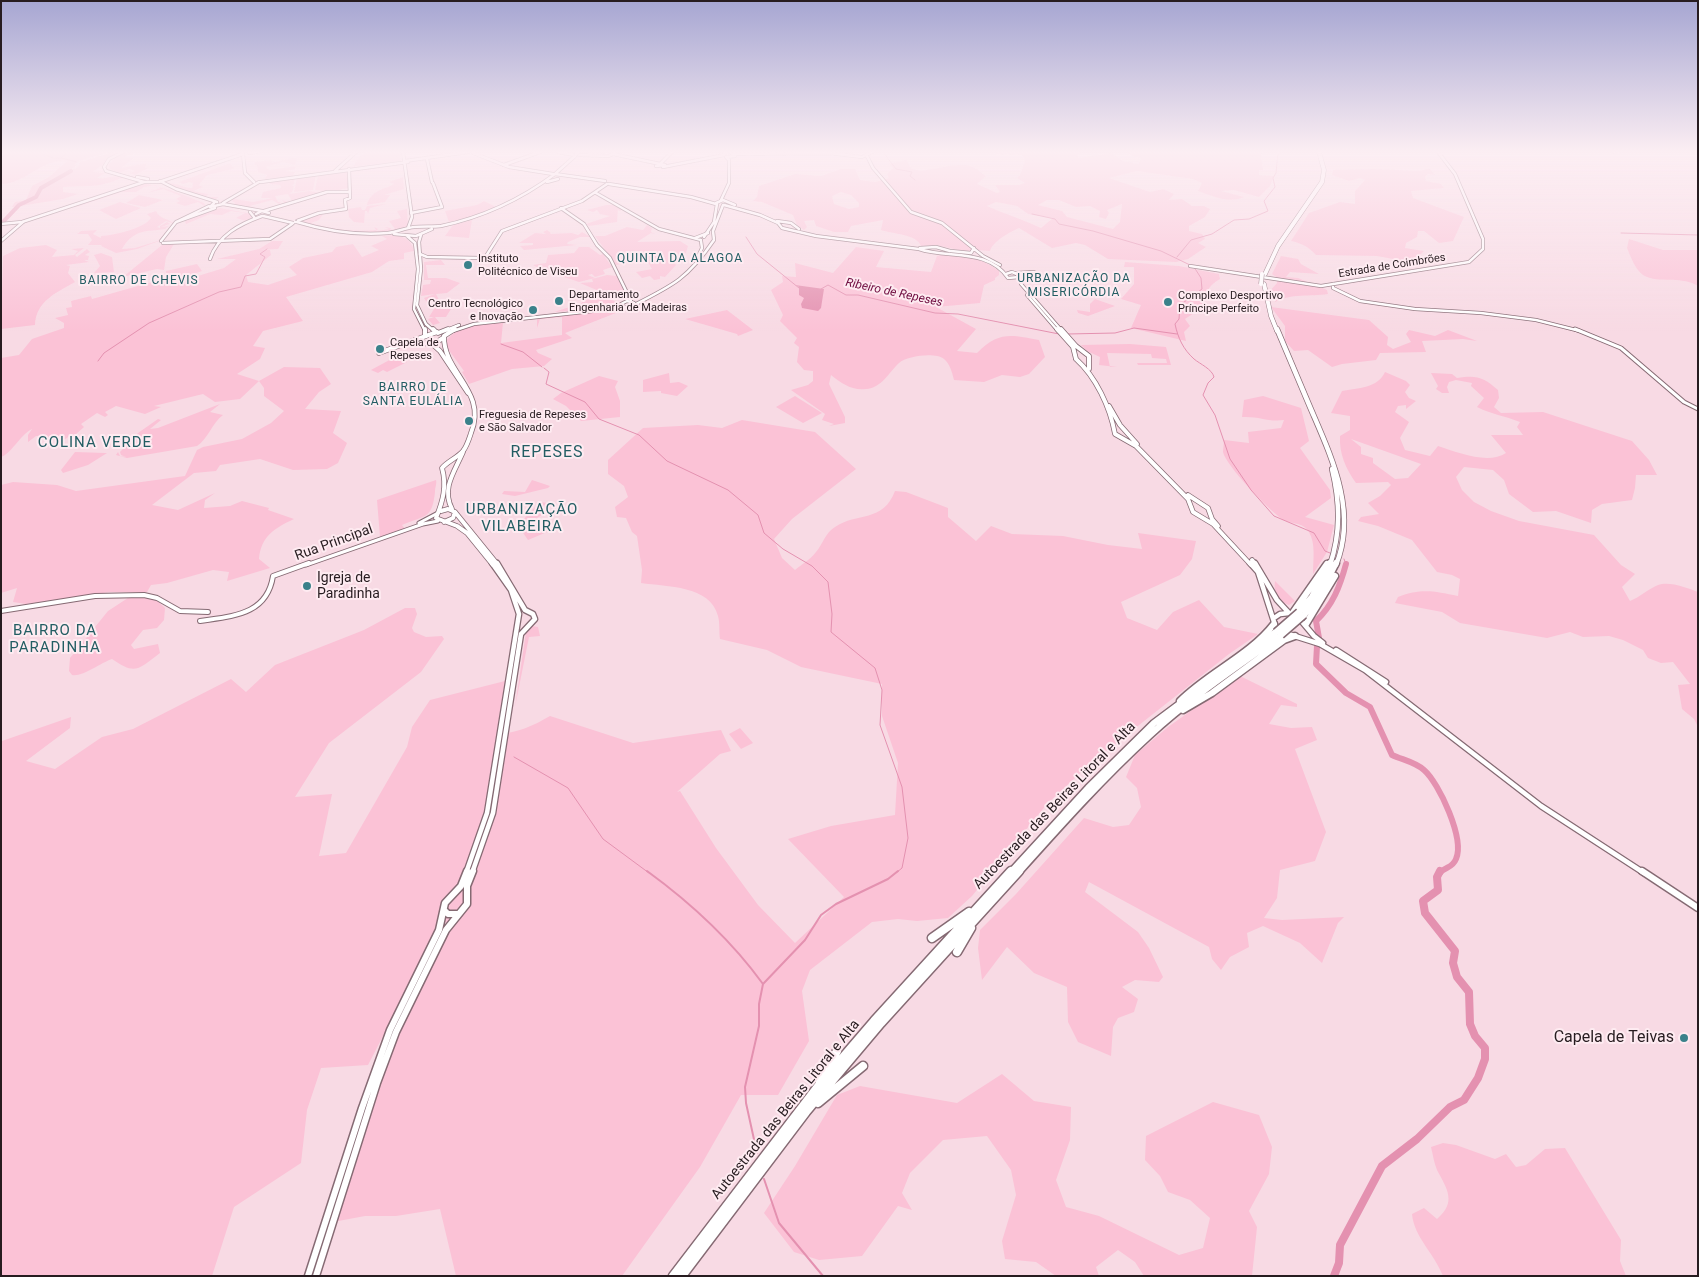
<!DOCTYPE html>
<meta charset="utf-8">
<style>
body{margin:0}
#map{position:relative;width:1699px;height:1277px;overflow:hidden;background:#f8dae4;font-family:Roboto,sans-serif}
canvas{display:block}
.frame{position:absolute;inset:0;border:2px solid #271c20;pointer-events:none}
</style>
<div id="map">
<canvas width="1699" height="1277"></canvas>
<div class="frame"></div>
</div>
<script>
const ctx = document.querySelector('canvas').getContext('2d');
ctx.lineJoin = 'round';
function fillPath(path, color) {
  ctx.fillStyle = color;
  ctx.fill(path, 'evenodd');
}
function trace(path, color, width, dash) {
  ctx.strokeStyle = color;
  ctx.lineWidth = width;
  ctx.lineCap = dash ? 'butt' : 'round';
  ctx.setLineDash(dash || []);
  ctx.stroke(path);
}
function write(font, color, halo, rows, align = 'center') {
  ctx.font = font + ' Roboto,sans-serif';
  ctx.lineWidth = 4;
  ctx.setLineDash([]);
  ctx.textBaseline = 'middle';
  ctx.strokeStyle = halo;
  ctx.fillStyle = color;
  for (const [text, x, y, turn = 0] of rows) {
    ctx.save();
    ctx.translate(x, y);
    ctx.rotate((+turn || 0) * Math.PI / 180);
    ctx.textAlign = isNaN(turn) ? turn : align;
    if (halo) ctx.strokeText(text, 0, 0);
    ctx.fillText(text, 0, 0);
    ctx.restore();
  }
}
const green = new Path2D(`
 M 3,152 L 109,152 L 76,162 L 75,167 L 65,173 L 78,167 L 80,162 L 113,152 L 121,152 C 110,158 102,165 93,172 L 105,173 L 97,178 C 107,179 111,175 124,177 C 97,189 90,185 63,187 L 63,192 L 78,194 L 63,199 L 14,207 L 12,207 L 15,202 L 26,200 L 32,186 L 49,177 L 67,161 C 42,158 26,184 1,184 Z
 M 127,152 L 134,155 L 127,155 L 124,158 L 134,158 L 121,168 L 147,163 L 145,168 L 150,167 L 135,175 L 129,173 L 135,171 L 129,169 L 119,173 L 110,169 L 108,165 L 116,157 Z
 M 366,152 L 400,152 L 401,161 L 352,167 L 357,161 L 354,160 L 359,159 L 359,157 Z
 M 997,152 L 1081,152 L 1077,155 L 1079,158 L 1111,153 L 1123,161 L 1138,164 L 1142,159 L 1132,156 L 1127,152 L 1265,152 L 1261,154 L 1263,170 L 1259,170 L 1259,175 L 1274,176 L 1270,186 L 1259,197 L 1234,190 L 1221,191 L 1244,197 C 1229,204 1213,196 1198,191 L 1202,183 L 1193,179 L 1137,171 L 1109,178 L 1150,192 L 1163,189 L 1174,194 L 1169,200 L 1182,199 L 1192,206 L 1204,206 L 1210,209 L 1205,217 L 1189,226 L 1189,231 L 1202,234 L 1205,239 L 1198,243 L 1206,247 L 1188,259 L 1176,262 L 1108,259 L 1085,245 L 1076,243 L 1052,248 L 1019,228 C 1010,232 993,241 990,251 L 978,250 L 967,252 L 936,245 L 921,246 C 917,234 892,234 881,230 L 883,220 L 851,226 L 848,232 L 834,232 L 816,226 L 814,220 L 804,221 L 807,227 L 804,230 L 797,225 L 793,215 L 762,202 L 753,201 L 757,197 L 759,186 L 795,174 L 821,176 L 841,169 L 855,169 L 860,180 L 875,182 L 889,178 L 887,174 L 893,168 L 889,164 L 906,160 C 909,163 909,167 913,169 C 926,175 954,160 973,167 C 977,169 982,174 986,176 L 977,184 L 997,193 L 1000,192 L 995,185 L 1019,185 L 1025,183 L 1017,178 L 1020,175 L 1025,161 L 1022,155 L 995,154 ZM 841,192 L 851,195 L 859,203 L 859,207 L 849,209 L 834,204 L 832,196 ZM 1047,200 L 1059,200 L 1076,207 L 1090,206 L 1100,211 L 1099,217 L 1106,219 L 1109,213 L 1107,210 L 1122,204 L 1120,222 L 1113,229 L 1067,217 L 1062,211 L 1038,205 ZM 996,202 L 1017,206 L 1028,214 L 1053,218 L 1041,228 C 1024,220 1005,214 987,206 Z
 M 297,157 L 295,165 L 283,162 L 266,167 L 269,170 L 296,166 L 295,169 L 285,171 L 295,172 L 293,176 L 265,179 L 267,175 L 258,172 L 257,165 L 254,165 L 255,162 L 272,160 L 272,163 L 275,162 Z
 M 230,163 L 234,168 L 229,170 L 238,168 L 207,175 L 199,185 L 203,187 L 193,191 L 208,194 L 206,197 L 219,197 L 214,200 L 221,200 L 212,201 L 167,184 C 177,182 182,188 192,188 L 193,183 L 190,182 L 183,184 L 179,182 Z
 M 1374,169 L 1417,171 L 1430,169 L 1435,175 L 1428,174 L 1425,177 L 1426,181 L 1441,184 L 1444,188 L 1411,191 L 1413,198 L 1464,217 L 1453,241 L 1439,243 L 1424,231 L 1418,231 L 1417,237 L 1406,243 L 1405,248 L 1424,251 L 1415,260 L 1404,261 L 1377,256 L 1316,255 C 1309,247 1301,243 1291,241 L 1309,213 L 1340,202 L 1355,204 L 1355,191 L 1365,180 L 1360,178 L 1349,181 L 1332,175 L 1333,170 Z
 M 348,171 L 348,188 L 331,192 L 315,190 L 318,175 Z
 M 316,175 L 313,190 L 294,192 L 297,177 Z
 M 403,177 L 404,189 L 384,195 L 390,195 L 385,202 L 367,205 C 371,190 383,190 394,184 L 389,182 Z
 M 295,178 L 294,184 L 292,185 L 294,186 L 292,192 L 289,194 L 309,191 L 322,193 L 292,201 L 288,194 L 275,196 L 278,202 L 281,202 L 279,204 L 284,203 L 282,200 L 288,202 L 281,205 L 272,200 L 250,206 L 260,210 L 269,209 C 256,211 244,208 231,206 L 235,203 L 232,201 L 234,199 L 253,202 L 273,198 L 261,198 L 263,192 L 281,188 L 280,185 L 270,184 L 271,181 Z
 M 140,183 C 162,186 182,194 204,203 L 206,207 L 198,202 L 185,206 L 176,203 L 180,201 L 176,199 L 181,196 L 163,189 L 147,193 L 160,188 L 155,185 L 144,187 L 136,192 L 121,192 L 76,207 L 73,205 Z
 M 139,195 L 163,200 L 145,207 L 126,203 Z
 M 484,201 L 496,207 L 468,218 L 449,222 L 445,211 L 477,205 Z
 M 120,202 L 141,208 L 116,219 L 99,210 Z
 M 386,204 L 370,208 L 368,214 L 367,211 L 365,211 L 364,223 L 354,222 L 349,217 L 348,209 L 361,207 L 362,210 L 365,210 L 367,206 Z
 M 606,205 L 614,205 L 622,210 L 619,211 L 618,209 L 617,222 L 589,226 L 586,224 L 610,216 L 600,214 L 597,210 L 593,212 L 587,210 Z
 M 220,208 L 252,214 L 252,217 L 246,221 L 236,218 L 245,213 L 231,211 L 222,215 L 210,214 L 186,224 L 185,222 L 187,218 Z
 M 407,209 L 408,225 C 387,244 323,228 298,221 L 323,214 L 319,220 L 311,223 C 334,230 354,232 376,230 L 374,227 L 378,229 L 376,231 L 389,229 L 384,227 L 391,228 L 390,230 L 395,229 L 389,221 L 401,218 L 397,211 Z
 M 156,211 C 160,220 169,218 174,224 L 172,226 L 172,223 L 166,221 L 157,227 L 160,228 L 160,226 L 167,222 L 170,224 L 161,227 L 169,226 L 165,229 C 148,232 134,228 122,249 L 135,248 L 158,241 L 171,227 L 162,240 L 137,249 L 116,253 L 101,246 L 102,245 L 88,245 L 92,240 L 88,234 L 77,234 L 81,231 L 97,230 L 93,234 L 101,238 L 101,236 C 115,235 143,229 151,218 L 147,214 Z
 M 472,220 L 469,238 L 445,236 L 453,225 Z
 M 647,225 L 652,228 L 651,232 L 655,234 L 651,233 L 637,242 L 680,241 L 688,246 L 686,253 L 679,254 L 678,256 L 681,257 L 677,257 L 674,263 L 676,265 L 665,277 L 660,276 L 660,279 L 654,280 L 650,276 L 642,278 L 636,272 L 652,269 L 646,259 L 616,265 L 595,236 L 605,236 L 627,227 L 643,230 Z
 M 547,230 L 551,233 L 550,234 L 572,233 L 578,235 L 582,232 L 591,237 L 580,237 L 568,242 L 567,244 L 577,245 L 524,250 L 520,246 L 533,245 L 533,243 L 519,243 L 535,233 L 546,234 L 543,232 Z
 M 394,235 C 405,237 411,239 414,251 L 404,253 L 404,259 L 389,261 L 372,272 L 286,297 L 303,321 L 263,331 L 253,346 L 265,348 L 260,359 L 237,374 L 259,381 L 284,367 L 320,368 L 331,384 L 319,392 L 305,409 L 341,411 L 333,433 L 347,443 L 338,463 L 327,469 L 293,470 L 260,459 L 220,465 L 216,471 L 194,473 L 152,505 L 178,510 L 215,493 L 205,500 L 204,508 L 230,506 L 242,501 L 269,508 L 268,510 L 294,519 C 275,528 261,536 259,559 L 270,568 L 227,581 L 229,572 L 213,570 L 167,583 L 151,585 L 147,592 L 110,592 L 26,604 L 13,602 L 17,588 L 1,593 L 1,485 L 13,482 L 57,485 L 76,491 L 185,476 L 197,450 L 203,447 L 242,439 L 271,423 L 284,411 L 264,396 L 264,388 L 259,381 L 240,399 L 215,402 L 203,394 L 154,406 L 161,407 L 145,414 L 116,406 L 105,412 L 108,415 L 105,417 L 97,413 L 81,424 L 84,427 L 75,435 L 71,435 L 64,440 L 43,439 L 44,436 L 36,436 L 28,442 L 28,435 L 32,429 C 20,435 11,454 1,457 L 1,358 L 19,355 L 32,339 L 64,328 L 64,323 L 55,318 L 68,315 L 66,308 L 72,307 L 71,301 L 91,296 L 92,299 L 166,278 L 166,271 L 197,264 L 202,271 L 165,284 L 165,286 L 224,268 L 236,259 L 217,259 L 259,249 L 272,241 L 283,241 L 278,249 L 259,250 L 270,250 L 271,255 L 246,275 L 248,282 L 268,285 L 297,275 L 289,267 L 303,258 L 332,252 L 336,247 L 353,244 L 362,257 L 379,250 L 371,246 L 387,239 L 382,236 Z
 M 1629,239 L 1663,250 L 1698,250 L 1698,286 C 1682,276 1663,283 1647,277 C 1636,273 1631,257 1627,248 Z
 M 174,244 L 166,257 L 164,270 L 157,269 L 123,277 L 162,245 Z
 M 46,245 L 57,250 L 52,257 L 74,255 L 78,251 L 71,249 L 84,248 L 75,255 L 77,257 L 87,249 L 90,252 L 85,255 L 89,256 L 88,260 L 84,260 L 89,262 L 66,265 L 70,266 L 68,273 L 75,282 C 56,293 36,301 35,325 L 1,329 L 3,256 L 20,248 Z
 M 579,247 L 589,247 L 600,255 L 603,254 L 612,267 L 603,270 L 605,274 L 595,277 L 592,274 L 588,275 L 595,278 L 579,282 L 540,269 L 533,265 L 546,263 L 548,255 L 574,253 Z
 M 856,247 L 884,251 L 876,267 L 931,272 L 937,256 C 954,249 986,260 999,271 L 999,275 L 995,278 L 995,280 L 984,285 L 980,303 L 936,307 L 976,329 L 957,351 L 977,353 C 999,331 1011,335 1039,340 L 1045,357 L 1029,374 L 1020,377 L 1002,375 L 984,382 L 954,380 C 952,372 950,364 944,359 C 935,352 907,356 899,363 C 889,372 882,388 866,389 C 852,391 841,383 831,375 L 829,384 L 845,417 L 845,423 L 829,426 L 834,424 L 822,420 L 825,414 L 791,390 L 808,385 L 813,381 L 813,371 L 804,370 L 797,362 L 799,347 L 794,343 L 797,338 L 780,321 L 783,315 L 771,290 L 783,282 L 782,276 L 796,277 L 795,263 L 833,273 Z
 M 101,253 L 112,257 L 114,272 L 94,273 L 100,266 L 94,255 Z
 M 1281,256 L 1298,259 L 1301,264 L 1319,274 L 1290,272 L 1286,277 L 1298,278 L 1327,290 L 1328,294 C 1310,297 1291,293 1275,302 L 1276,295 L 1269,292 L 1277,283 L 1277,278 L 1272,274 Z
 M 441,260 L 445,265 L 426,265 L 428,278 L 446,278 L 460,283 L 447,293 L 436,294 L 439,300 L 427,303 L 424,298 L 435,294 L 421,296 L 423,285 L 430,284 L 431,280 L 424,280 L 424,262 Z
 M 1125,262 L 1179,266 L 1219,274 L 1220,279 C 1206,287 1206,294 1203,307 L 1185,319 L 1190,326 L 1184,332 L 1186,341 L 1131,328 L 1141,305 L 1121,299 L 1134,284 L 1134,267 L 1124,267 Z
 M 607,275 L 617,276 L 627,296 L 618,299 L 580,283 L 593,282 L 592,279 Z
 M 586,290 L 617,302 C 610,310 567,311 554,312 L 582,303 L 581,300 L 582,299 L 577,293 Z
 M 1095,299 L 1115,306 L 1088,316 L 1078,313 L 1077,310 L 1090,312 L 1090,304 Z
 M 439,301 L 456,301 L 446,317 L 435,317 L 440,323 L 433,325 L 428,319 L 434,317 L 429,317 Z
 M 1271,307 L 1369,320 L 1388,337 L 1387,345 L 1393,349 L 1411,342 L 1406,334 L 1409,330 L 1435,336 L 1448,330 L 1477,341 L 1463,339 L 1422,341 L 1426,352 L 1380,353 L 1376,360 L 1342,364 L 1332,367 L 1308,350 L 1294,351 L 1285,341 L 1285,326 Z
 M 619,308 L 626,309 L 565,333 L 572,338 L 536,350 L 538,353 L 552,359 L 544,366 L 512,369 L 469,384 L 462,372 L 464,371 L 448,349 L 446,341 C 460,322 483,326 503,322 L 502,333 L 538,329 L 502,333 L 501,343 L 562,335 L 562,317 L 540,319 L 537,328 L 537,318 Z
 M 727,310 L 753,330 L 738,336 L 737,334 L 685,319 Z
 M 1130,344 L 1166,347 L 1171,365 L 1138,365 L 1137,363 L 1167,363 L 1166,359 L 1152,358 L 1151,354 L 1107,353 L 1110,367 L 1117,367 L 1099,365 L 1100,357 L 1087,351 L 1081,345 Z
 M 395,357 L 399,358 L 395,361 L 400,359 L 407,362 L 387,372 L 383,370 L 378,373 L 371,370 Z
 M 1385,372 L 1406,381 L 1410,385 L 1405,392 L 1409,398 L 1416,401 L 1406,409 L 1406,405 L 1398,406 L 1395,412 L 1409,422 L 1400,438 L 1405,450 L 1430,456 L 1438,446 C 1457,452 1488,465 1506,453 L 1491,435 L 1523,435 L 1517,427 L 1520,422 C 1505,416 1491,414 1477,407 L 1484,398 L 1471,386 L 1472,383 L 1456,380 L 1449,382 L 1447,387 L 1449,393 L 1442,393 L 1436,389 L 1438,386 L 1431,373 L 1452,374 L 1457,378 C 1477,375 1483,377 1498,390 L 1499,398 L 1494,407 L 1501,413 L 1543,412 L 1632,441 L 1649,460 L 1657,475 L 1636,475 L 1635,488 L 1632,500 L 1602,504 L 1592,510 L 1591,523 L 1556,511 L 1533,512 L 1509,494 L 1504,480 L 1493,470 L 1464,467 L 1456,477 L 1462,490 L 1474,502 L 1491,511 L 1519,521 L 1594,535 L 1621,565 L 1635,574 L 1622,587 L 1630,601 C 1640,597 1648,589 1658,585 C 1670,581 1687,588 1698,592 L 1698,727 L 1694,719 L 1682,709 L 1678,685 L 1690,684 L 1673,662 L 1661,663 L 1648,658 L 1643,650 L 1623,640 L 1609,636 L 1583,637 L 1570,632 L 1547,638 L 1460,623 L 1442,612 L 1395,603 L 1398,597 C 1421,588 1434,591 1458,596 L 1460,579 L 1452,575 L 1437,572 L 1412,540 L 1378,526 L 1358,521 L 1361,517 L 1379,514 L 1368,503 L 1380,496 L 1391,485 L 1388,482 L 1356,483 C 1346,469 1339,454 1340,436 L 1350,430 L 1350,416 L 1331,413 L 1342,391 C 1358,388 1378,388 1385,372 ZM 1351,439 L 1421,464 L 1408,478 L 1395,479 L 1373,463 L 1373,458 L 1361,454 L 1361,447 Z
 M 669,373 L 670,383 L 679,382 L 688,386 L 677,396 L 661,393 L 661,391 L 643,392 L 643,380 Z
 M 599,376 L 618,381 L 615,387 L 620,401 L 620,417 L 581,421 L 566,406 L 553,399 L 561,393 Z
 M 795,396 L 822,413 L 803,423 L 776,407 Z
 M 1263,396 L 1301,408 L 1309,441 L 1300,448 L 1330,490 L 1331,498 L 1305,517 L 1334,525 L 1327,552 L 1313,574 C 1313,560 1316,544 1309,532 C 1302,521 1291,525 1282,519 C 1269,510 1226,466 1223,452 C 1223,449 1224,444 1224,440 L 1249,443 L 1248,432 L 1281,428 L 1284,420 C 1267,422 1259,416 1242,417 L 1244,400 Z
 M 220,404 L 210,412 L 223,415 C 212,423 208,439 197,446 L 127,458 L 116,455 L 118,452 L 120,456 L 126,457 L 121,455 L 120,452 L 138,433 L 158,419 L 161,420 L 150,429 L 158,428 Z
 M 742,420 L 815,432 L 856,469 L 792,519 L 774,539 L 782,558 L 795,570 C 802,564 811,559 816,552 C 823,544 825,533 835,527 C 857,512 883,523 895,491 L 906,492 L 948,508 L 948,517 L 976,541 L 991,526 L 1012,534 L 1063,536 L 1108,545 L 1142,549 L 1138,533 L 1196,541 L 1192,559 L 1180,575 L 1121,602 L 1127,618 L 1157,630 L 1173,612 L 1199,600 L 1224,627 L 1258,634 L 1229,654 L 1091,763 L 1047,804 L 972,896 L 948,918 L 917,921 L 898,919 L 872,922 L 810,970 L 802,991 L 809,1041 L 778,1095 L 741,1095 L 700,1167 L 622,1276 L 456,1276 L 440,1209 L 396,1216 L 365,1216 L 333,1222 L 377,1083 L 411,998 L 450,929 L 465,911 L 440,926 L 368,1065 L 321,1068 L 307,1110 L 301,1163 L 234,1207 L 212,1276 L 1,1276 L 2,741 L 71,717 L 70,728 L 26,761 L 55,769 L 102,737 L 133,729 L 231,679 L 246,692 L 275,665 L 364,630 L 405,608 L 415,608 L 417,614 L 412,628 L 414,632 L 426,637 L 442,636 L 444,639 L 421,672 L 329,743 L 295,797 L 332,794 L 319,856 L 346,853 L 407,747 L 412,727 L 430,700 L 505,681 L 497,734 C 517,733 533,726 550,716 L 633,743 L 721,730 L 731,751 L 720,754 L 677,792 L 680,791 L 716,848 L 758,905 L 795,943 L 844,897 L 788,839 L 831,826 L 895,815 L 898,763 L 882,716 L 882,684 L 801,667 L 767,650 L 720,639 C 719,632 720,623 718,616 C 710,585 667,587 641,583 L 642,570 L 637,536 L 632,532 L 626,518 L 617,517 L 615,507 L 628,497 L 624,486 L 608,474 L 608,460 L 643,428 L 698,425 L 722,428 Z
 M 75,452 L 105,453 L 107,453 L 88,465 L 63,473 L 61,470 Z
 M 436,480 C 437,484 435,487 435,492 C 432,519 426,515 402,525 L 405,529 L 380,537 L 377,500 Z
 M 532,480 L 550,486 L 548,488 L 515,496 L 502,494 L 504,491 L 525,492 Z
 M 540,502 L 547,503 L 548,507 L 545,509 L 547,512 L 537,518 L 547,532 L 528,540 L 519,527 L 521,526 L 519,524 Z
 M 1275,581 L 1295,601 L 1289,605 C 1278,602 1273,592 1275,581 Z
 M 131,596 L 153,597 L 165,608 L 164,620 L 157,628 L 143,630 L 131,645 L 134,649 L 158,644 L 160,653 C 138,670 135,675 112,659 C 100,663 83,677 72,675 L 69,671 L 70,658 L 108,611 Z
 M 532,626 L 538,627 L 540,636 L 529,637 L 515,707 L 526,632 Z
 M 1240,676 L 1297,704 L 1297,707 L 1281,705 L 1269,724 L 1291,728 L 1312,727 L 1317,740 L 1295,749 L 1326,832 L 1315,861 L 1280,870 L 1277,898 L 1264,918 L 1282,920 L 1344,917 L 1338,923 L 1322,963 L 1300,943 L 1263,926 L 1247,933 L 1249,947 L 1230,957 L 1221,970 L 1212,959 L 1209,947 L 1089,882 L 1085,892 L 1138,932 L 1149,948 L 1163,977 L 1159,982 L 1135,980 L 1122,987 L 1138,999 L 1134,1012 L 1118,1018 L 1113,1027 L 1111,1056 L 1078,1042 L 1068,1022 L 1067,987 L 1034,973 L 1007,947 L 982,980 L 978,948 L 980,930 L 1016,894 L 1084,818 L 1113,827 L 1129,825 L 1141,807 L 1137,788 L 1126,777 L 1135,755 L 1168,727 Z
 M 740,728 L 753,743 L 741,749 L 729,734 Z
 M 1002,1074 L 1034,1101 L 1071,1107 L 1070,1140 L 1056,1180 L 1066,1207 L 1099,1216 L 1179,1255 L 1203,1248 L 1210,1218 L 1190,1200 L 1168,1192 L 1160,1176 L 1145,1160 L 1146,1136 L 1213,1102 L 1259,1115 L 1272,1147 L 1269,1174 L 1249,1211 L 1257,1227 L 1252,1276 L 1144,1276 L 1135,1262 L 1118,1250 L 1096,1267 L 1099,1276 L 1056,1276 L 1036,1262 L 1005,1259 L 1002,1241 L 1016,1195 L 1011,1170 L 987,1136 L 943,1140 L 910,1173 L 902,1193 L 912,1210 L 898,1206 L 862,1256 L 819,1260 L 794,1252 L 764,1213 L 795,1166 L 837,1095 L 860,1086 L 957,1103 Z
 M 1443,1143 L 1456,1145 L 1495,1159 L 1506,1154 L 1516,1167 L 1526,1165 L 1545,1149 L 1565,1148 L 1621,1240 L 1620,1261 L 1626,1276 L 1443,1276 C 1434,1253 1414,1237 1412,1214 L 1424,1208 L 1437,1219 C 1457,1202 1447,1189 1437,1170 C 1434,1163 1433,1155 1431,1147 Z`);
const water = new Path2D(`
 M 795,285 L 824,289 L 821,308 L 818,311 L 802,308 L 801,304 L 804,298 L 799,295 L 799,287 Z`);
const streamFar1 = new Path2D(`
 M 68,152 L 61,158 L 77,162
 M 883,152 L 896,169 L 912,172 L 910,176 L 915,180
 M 1689,152 L 1698,155
 M 1614,153 L 1622,152
 M 43,154 L 53,158
 M 55,158 L 61,158
 M 1032,214 L 1055,219 L 1059,224 L 1093,231 L 1161,251 L 1190,265
 M 1621,233 L 1698,235
 M 746,237 L 757,254 L 799,288
 M 1177,257 L 1191,240 L 1212,234 L 1234,220 L 1249,219 L 1268,211 L 1264,201 L 1275,187 L 1273,178 L 1276,173 L 1278,152
 M 1194,267 L 1201,278 L 1202,289 L 1180,305 L 1179,319 L 1175,324 C 1178,338 1183,349 1194,359 C 1200,364 1212,369 1214,377 L 1208,383 L 1203,395 L 1215,415 L 1230,459 L 1251,490 L 1274,516 L 1314,533 L 1325,551 L 1330,553
 M 821,289 L 828,285 L 846,295 L 858,295 L 935,313 L 958,314 L 1059,334
 M 1068,334 L 1115,333 L 1134,328 L 1177,334
 M 501,344 L 523,352 L 542,367
 M 98,361 L 104,353 L 149,323 L 219,292 L 241,287 L 245,276 L 256,274 L 265,257 L 260,254 L 267,249
 M 544,368 L 549,372 L 546,384 L 585,402 L 599,419 L 639,435 L 667,461 L 728,490 L 758,515 L 764,533 L 783,549 L 812,566 L 828,582 L 832,614 L 831,632 L 875,668 L 882,690 L 880,725 L 902,787 L 908,838 L 902,868 L 896,873
 M 1344,559 L 1346,564
 M 514,757 L 568,788 L 603,839 L 649,873`);
const stream = new Path2D(`
 M 647,871 C 691,903 731,940 763,984 L 759,1004 L 759,1026 L 745,1087 L 746,1103 L 757,1153
 M 763,984 L 805,940 L 821,915 L 836,904 L 888,879 L 898,871
 M 764,1179 L 779,1223 L 823,1276`);
const riverFar2 = new Path2D(`
 M 1,224 L 19,205 L 36,197 L 41,188 L 71,171`);
const riverFar1 = new Path2D(`
 M 1319,638 L 1316,621 C 1333,605 1340,586 1346,564
 M 1317,646 L 1316,664 L 1346,693 L 1370,707 L 1392,755 C 1403,760 1415,762 1424,770 C 1439,783 1465,839 1456,859 C 1452,869 1445,866 1440,873`);
const river = new Path2D(`
 M 1334,1276 L 1339,1263 L 1340,1245 L 1382,1166 L 1417,1139 L 1450,1107 L 1464,1100 L 1478,1078 L 1485,1059 L 1485,1048 L 1475,1036 L 1470,1024 L 1469,992 L 1457,977 L 1453,963 L 1455,951 L 1425,913 L 1423,901 L 1438,890 L 1437,877 L 1440,871`);
const minorFar2 = new Path2D(`
 M 734,154 L 829,153 L 862,157 L 872,152
 M 867,156 L 873,168 L 911,212 L 942,223 L 983,256 L 1000,265
 M 427,159 L 432,182
 M 660,164 L 672,152
 M 504,165 L 540,152
 M 596,193 L 659,229 L 701,240
 M 345,200 L 350,198 L 349,169
 M 209,206 L 176,222 L 215,208
 M 561,208 L 584,224 L 597,245 L 610,258 L 631,301
 M 264,211 L 327,192 L 350,192
 M 250,212 L 254,217
 M 411,213 L 442,207 L 433,183
 M 297,221 L 319,213 L 346,209 L 345,200
 M 695,238 L 708,233
 M 1,241 L 23,222
 M 161,241 L 176,222
 M 163,243 L 270,239 L 292,224
 M 951,251 L 971,253 L 974,248
 M 420,254 L 427,257 L 481,258
 M 210,259 C 218,235 240,224 262,216
 M 491,260 L 479,259 L 486,256 L 502,231 L 582,201 L 607,184
 M 1190,266 L 1321,286 L 1469,262 L 1483,249 L 1483,239 L 1455,174 L 1438,152
 M 1016,273 L 1034,272
 M 1333,284 L 1333,288 L 1360,301 L 1415,309 L 1481,313 L 1536,320 L 1580,331`);
const minorFar1 = new Path2D(`
 M 1575,329 L 1621,348 L 1684,402 L 1698,409
 M 419,523 L 438,513
 M 306,565 L 423,524 L 438,521`);
const minor = new Path2D(`
 M 1,611 L 95,596 L 144,595 L 157,598 L 180,611 L 208,612
 M 200,621 C 233,616 267,615 273,576 L 309,563`);
const majorFar3 = new Path2D(`
 M 123,152 L 109,159 L 104,167 L 106,171 L 144,182 L 159,182
 M 403,152 L 412,217 L 408,228
 M 558,152 L 574,155
 M 249,153 L 257,152
 M 473,153 L 509,167 L 553,174
 M 243,154 L 245,173 L 254,182
 M 613,154 L 665,165 L 656,166
 M 579,155 L 609,156 L 613,154
 M 726,157 L 735,156 L 730,152
 M 405,161 L 468,152
 M 663,167 L 724,155 L 726,152
 M 335,171 L 356,152
 M 555,174 L 575,156
 M 137,177 L 148,179
 M 160,181 L 176,189 L 217,202
 M 159,182 L 243,154
 M 261,182 L 408,162
 M 547,182 L 558,179
 M 609,184 L 691,197 L 716,204
 M 721,200 L 729,183 L 729,160 L 726,157
 M 214,203 L 210,207 L 223,204
 M 223,203 L 259,182
 M 716,203 L 723,200 L 735,205
 M 223,204 L 262,211
 M 724,205 L 760,215 L 778,223 L 782,228 L 816,236 L 919,249 C 948,259 988,248 1008,278 L 1019,277
 M 256,214 L 262,211 L 269,213
 M 263,216 L 293,223
 M 777,221 L 791,223 L 799,229
 M 297,222 C 327,231 356,236 388,233 C 397,232 405,228 414,227 C 423,226 432,227 441,226 C 484,217 520,200 555,174 L 605,181
 M 1,224 L 22,222 L 144,182
 M 394,234 L 416,236 L 432,229
 M 421,235 L 419,242 L 421,269 L 417,305 L 426,324 L 434,331
 M 407,236 L 415,243 L 418,269 L 414,309 L 425,331
 M 704,237 L 714,222 L 717,204
 M 920,248 L 936,247 L 950,251
 M 696,261 L 702,248 L 701,241
 M 1006,274 L 1012,272 L 1019,275 L 1021,284 L 1062,331
 M 1027,295 L 1058,331
 M 634,305 C 674,285 688,278 714,240 L 713,231 L 723,205
 M 444,331 L 459,325
 M 453,331 L 474,324 L 629,307 L 634,303 L 627,301 L 621,304`);
const majorFar2 = new Path2D(`
 M 425,329 L 425,335
 M 433,329 L 436,332
 M 1057,329 L 1073,347 L 1076,359
 M 1061,329 L 1076,346 L 1089,356 L 1089,369
 M 438,333 L 448,329
 M 444,336 L 455,329
 M 444,336 C 443,373 488,391 471,433 C 469,439 467,446 463,451 C 457,458 448,461 442,468 C 447,486 443,501 436,518 L 457,526 L 467,533 L 493,565
 M 431,343 L 440,351 L 468,393
 M 413,344 L 435,343 L 443,338
 M 379,353 L 437,332
 M 1076,359 C 1096,377 1110,407 1115,434 L 1136,446 L 1188,499 L 1193,512 L 1213,524 L 1251,565
 M 1109,406 L 1120,425 L 1137,444
 M 1188,495 L 1208,508 L 1212,519 L 1218,526
 M 452,509 C 441,488 455,471 463,452
 M 441,511 L 448,509 L 455,512 L 498,565
 M 444,522 L 453,518 L 455,512
 M 1252,560 L 1256,565`);
const majorFar1 = new Path2D(`
 M 1250,563 L 1258,572 L 1275,625
 M 1255,563 L 1277,600 L 1289,613
 M 1298,617 L 1314,636 L 1323,643
 M 1274,618 L 1280,614 L 1289,613
 M 1282,632 L 1320,644 L 1365,670 L 1541,806 L 1644,873
 M 1336,650 L 1386,682
 M 466,873 L 487,813 L 519,614 L 511,590 L 492,563
 M 472,873 L 493,813 L 521,634 L 535,619 L 533,614 L 525,610 L 497,563`);
const major = new Path2D(`
 M 1642,871 L 1698,908
 M 444,910 L 448,914 L 458,914
 M 308,1276 L 362,1108 L 390,1030 L 439,930 L 445,903 L 461,886 L 467,871
 M 316,1276 L 377,1083 L 396,1032 L 446,930 L 467,904 L 467,886 L 473,871`);
const highwayFar3 = new Path2D(`
 M 1265,274 L 1278,246 L 1322,182 L 1324,170 L 1319,152
 M 1264,284 L 1271,316 L 1277,331`);
const highwayFar2 = new Path2D(`
 M 1277,329 C 1288,355 1299,381 1310,407 C 1331,456 1358,511 1336,565
 M 1330,565 C 1341,532 1340,502 1332,469`);
const highwayFar1 = new Path2D(`
 M 1299,612 L 1312,597 L 1330,563
 M 1292,614 L 1327,564
 M 1304,615 L 1319,596 L 1336,563
 M 1306,624 L 1335,576
 M 1180,701 C 1209,672 1249,656 1274,624
 M 1183,710 L 1212,693 L 1284,640 L 1295,636
 M 1010,873 L 1088,788 L 1154,723 L 1276,632
 M 1018,873 C 1061,825 1103,778 1150,735 C 1190,698 1237,667 1281,635`);
const highway = new Path2D(`
 M 932,938 L 969,912
 M 957,952 L 971,928
 M 820,1082 L 837,1051
 M 818,1103 L 863,1066
 M 673,1276 L 819,1085 L 874,1021 L 1011,871
 M 682,1276 L 806,1112 L 881,1023 L 1019,871`);
const majorBridge = new Path2D(`
 M 575,156 L 578,152
 M 295,222 L 297,222`);
const highwayBridgeFar1 = new Path2D(`
 M 1261,284 L 1262,274`);
const highwayBridge = new Path2D(`
 M 1276,632 L 1299,612
 M 1281,635 L 1304,615`);
const markers = [
 [468,265,5,"#3a818a"],
 [559,301,5,"#3a818a"],
 [1168,302,5,"#3a818a"],
 [533,310,5,"#3a818a"],
 [380,349,5,"#3a818a"],
 [469,421,5,"#3a818a"],
 [307,586,5,"#3a818a"],
 [1684,1038,5,"#3a818a"]
];
const farPoinames = [
 ["Instituto",478,259],
 ["Politécnico de Viseu",478,272],
 ["Departamento",569,295],
 ["Engenharia de Madeiras",569,308],
 ["Complexo Desportivo",1178,296],
 ["Príncipe Perfeito",1178,309],
 ["Centro Tecnológico",523,304,"right"],
 ["e Inovação",523,317,"right"],
 ["Capela de",390,343],
 ["Repeses",390,356],
 ["Freguesia de Repeses",479,415],
 ["e São Salvador",479,428]
];
const farStreetnames = [
 ["Estrada de Coimbrões",1392,266,-9]
];
const farNeighbourhoodnames = [
 ["QUINTA DA ALAGOA",680,259],
 ["URBANIZAÇÃO DA",1074,279],
 ["MISERICÓRDIA",1074,293],
 ["BAIRRO DE CHEVIS",139,281],
 ["BAIRRO DE",413,388],
 ["SANTA EULÁLIA",413,402]
];
const farWaternames = [
 ["Ribeiro de Repeses",894,293,12]
];
const streetNames = [
 ["Rua Principal",334,543,-20],
 ["Autoestrada das Beiras Litoral e Alta",1055,806,-46],
 ["Autoestrada das Beiras Litoral e Alta",786,1110,-51]
];
const poiNames = [
 ["Igreja de",317,578],
 ["Paradinha",317,594]
];
const neighbourhoodNames = [
 ["COLINA VERDE",95,443],
 ["URBANIZAÇÃO",522,510],
 ["VILABEIRA",522,527],
 ["BAIRRO DA",55,631],
 ["PARADINHA",55,648]
];
const quarterNames = [
 ["REPESES",547,453]
];
const nearPoinames = [
 ["Capela de Teivas",1674,1038]
];
fillPath(green, '#fbc2d6');
fillPath(water, '#e491b0');
trace(streamFar1, '#e491b0', 1);
trace(stream, '#e491b0', 2);
trace(riverFar2, '#e491b0', 4);
trace(riverFar1, '#e491b0', 6);
trace(river, '#e491b0', 8);
trace(minorFar2, '#856a73', 4);
trace(minorFar1, '#856a73', 5);
trace(minor, '#856a73', 6);
trace(majorFar3, '#856a73', 4);
trace(majorFar2, '#856a73', 5.5);
trace(majorFar1, '#856a73', 7);
trace(major, '#856a73', 9);
trace(highwayFar3, '#856a73', 5);
trace(highwayFar2, '#856a73', 6);
trace(highwayFar1, '#856a73', 9);
trace(highway, '#856a73', 11);
trace(minorFar2, '#fff', 2.5);
trace(minorFar1, '#fff', 3);
trace(minor, '#fff', 4);
trace(majorFar3, '#fff', 2.5);
trace(majorFar2, '#fff', 4);
trace(majorFar1, '#fff', 4.5);
trace(major, '#fff', 6);
trace(highwayFar3, '#fff', 4);
trace(highwayFar2, '#fff', 4.5);
trace(highwayFar1, '#fff', 6);
trace(highway, '#fff', 8);
trace(majorBridge, '#856a73', 4, []);
trace(highwayBridgeFar1, '#856a73', 5, []);
trace(highwayBridge, '#856a73', 9, []);
trace(majorBridge, '#fff', 2.5);
trace(highwayBridgeFar1, '#fff', 4);
trace(highwayBridge, '#fff', 6);
const sky = ctx.createLinearGradient(0, 0, 0, 331);
sky.addColorStop(0, '#a6a6d2');
sky.addColorStop(0.46, '#fceef3');
sky.addColorStop(1, '#fceef300');
ctx.fillStyle = sky;
ctx.fillRect(0, 0, 1699, 331);
for (const [x, y, r, color] of markers) {
  const dot = new Path2D();
  dot.arc(x, y, r, 0, 2 * Math.PI);
  ctx.fillStyle = color;
  ctx.fill(dot);
  trace(dot, '#feebf1', 2);
}
write('11px', '#271c20', '#feebf1', farPoinames, 'left');
write('11px', '#271c20', '#feebf1', farStreetnames);
ctx.letterSpacing = '1px';
write('12px', '#235d63', '#feebf1', farNeighbourhoodnames);
ctx.letterSpacing = '0px';
write('italic 12px', '#6e0b3f', '#feebf1', farWaternames);
write('14px', '#271c20', '#feebf1', streetNames);
write('14px', '#271c20', '#feebf1', poiNames, 'left');
ctx.letterSpacing = '1px';
write('15px', '#235d63', '#feebf1', neighbourhoodNames);
ctx.letterSpacing = '0px';
ctx.letterSpacing = '1px';
write('16px', '#235d63', '#feebf1', quarterNames);
ctx.letterSpacing = '0px';
write('16px', '#271c20', '#feebf1', nearPoinames, 'right');
</script>
